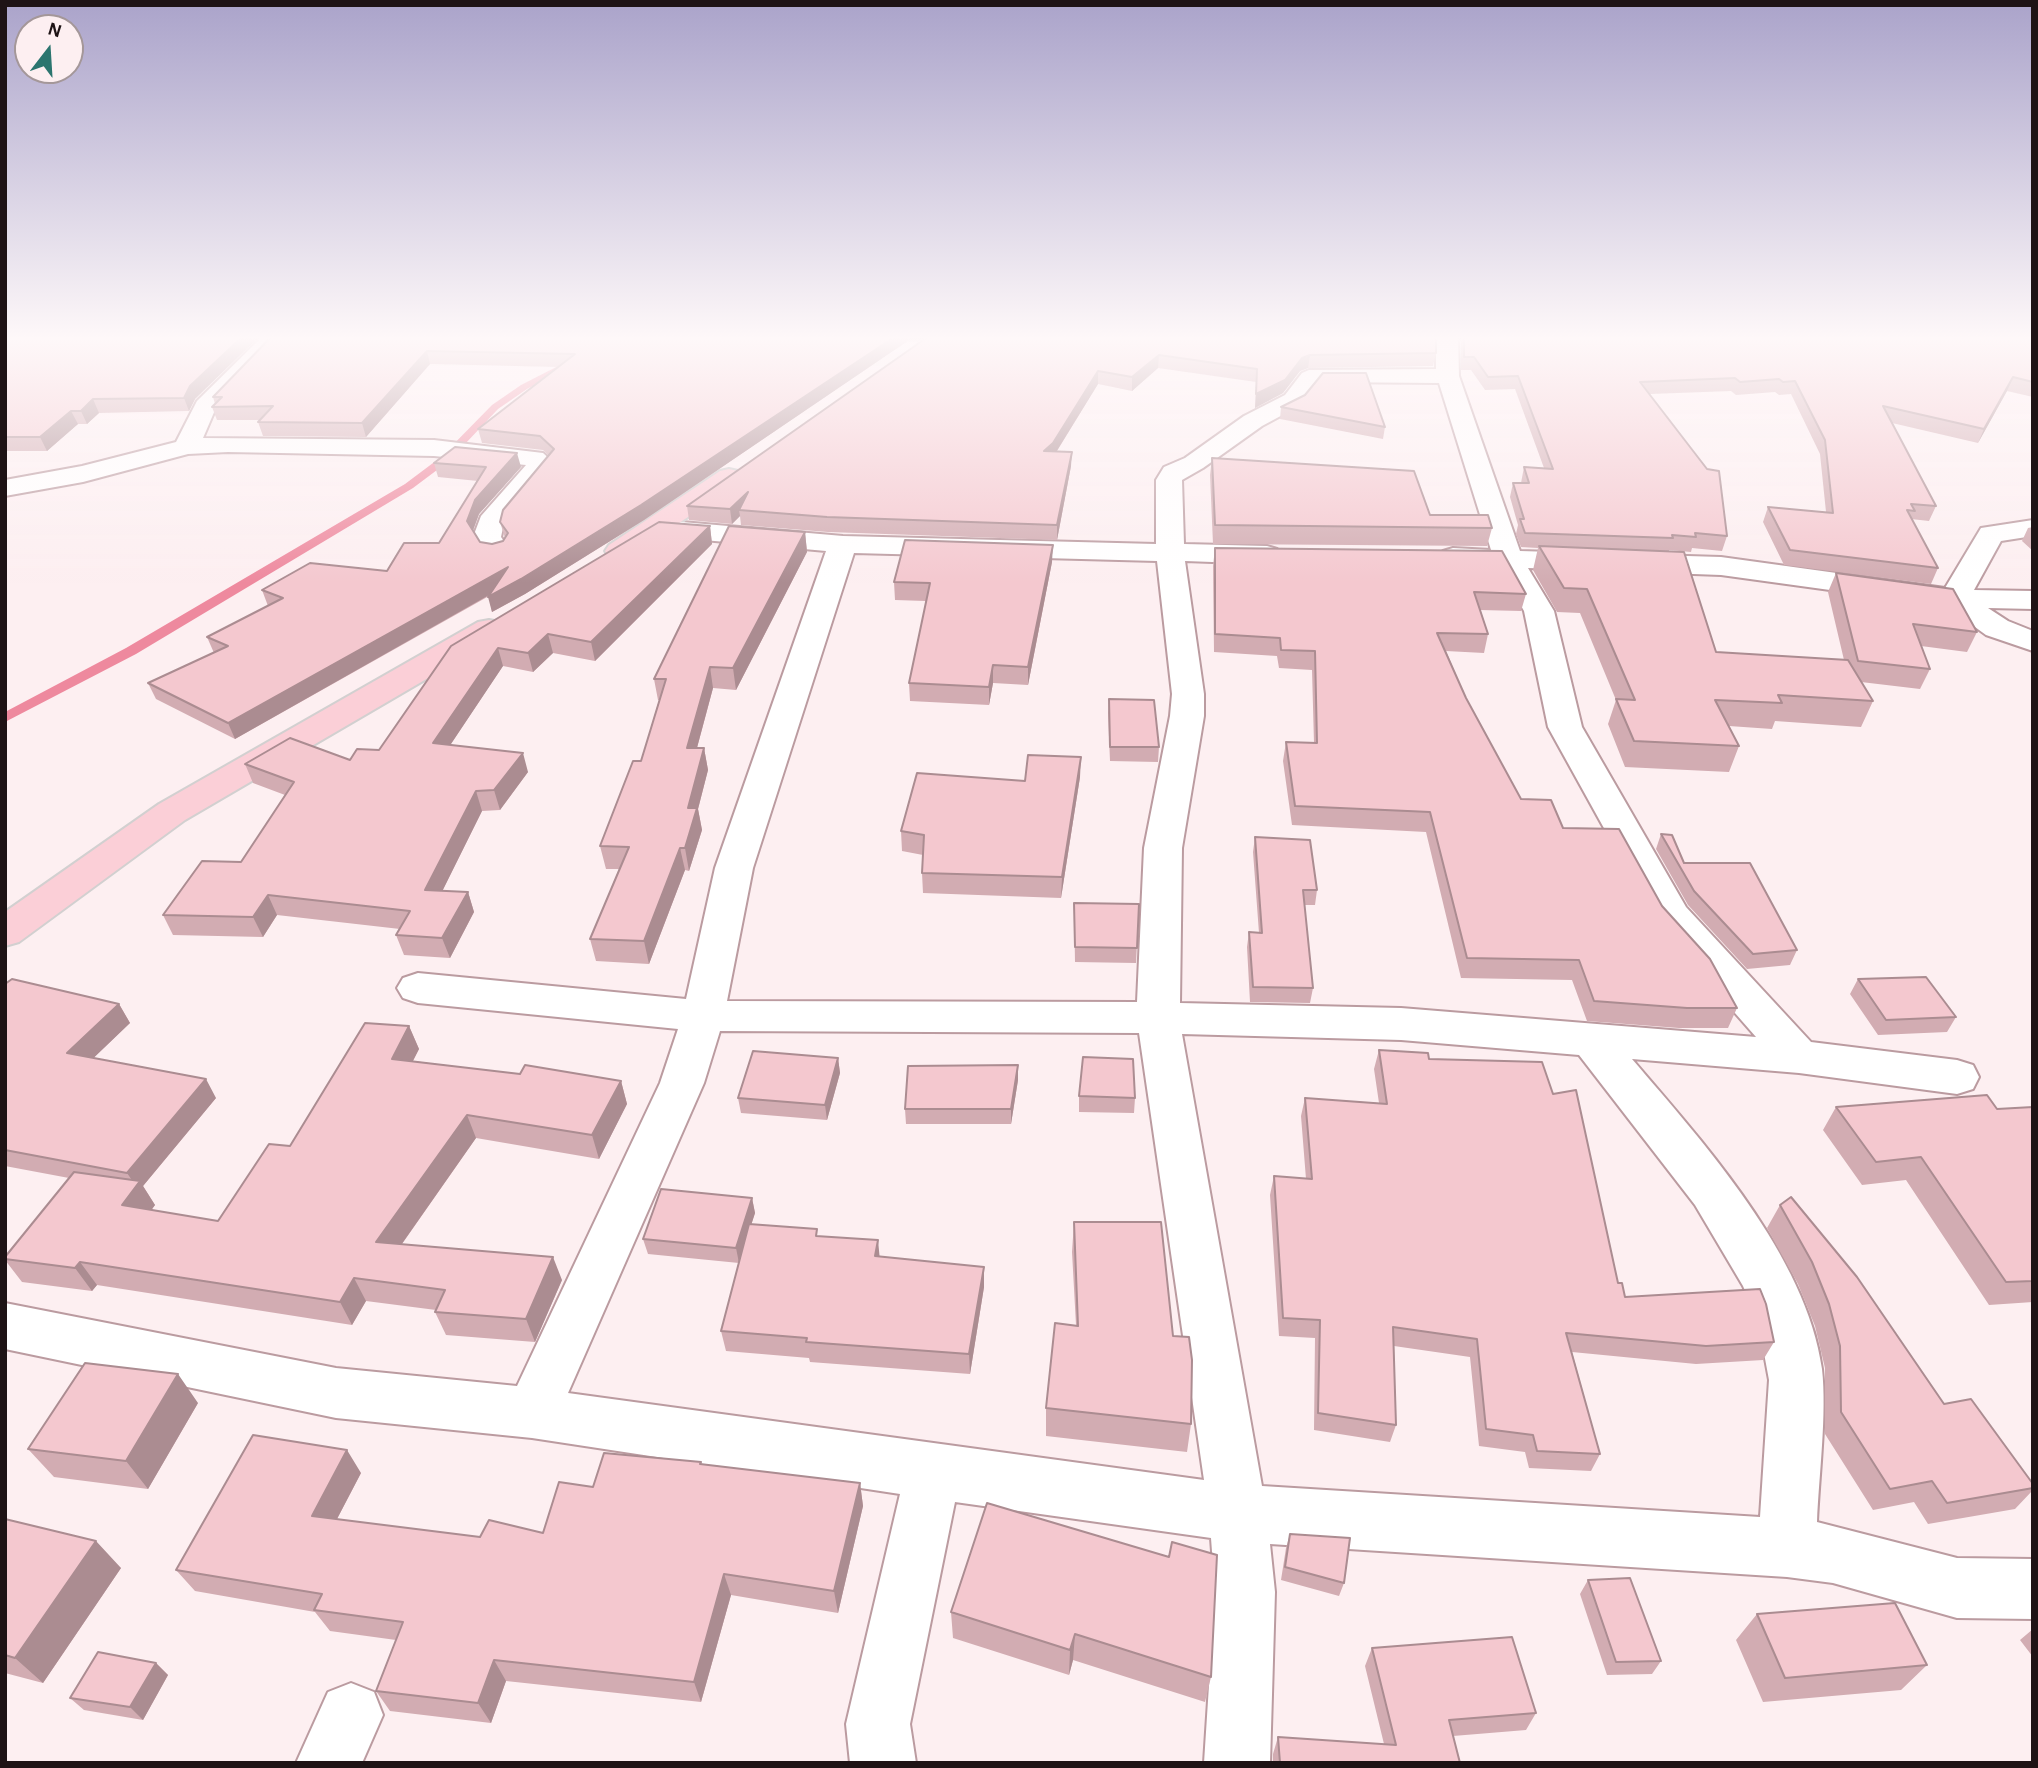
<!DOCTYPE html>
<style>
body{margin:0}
#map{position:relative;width:2038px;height:1768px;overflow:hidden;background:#fdeff1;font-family:"Alegreya Sans",sans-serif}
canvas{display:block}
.frame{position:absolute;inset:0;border:7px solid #1e1315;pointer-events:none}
.north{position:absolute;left:14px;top:14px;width:70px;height:70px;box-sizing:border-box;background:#fdeff1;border:2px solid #a49799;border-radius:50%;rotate:17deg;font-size:19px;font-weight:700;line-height:28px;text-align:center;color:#1e1315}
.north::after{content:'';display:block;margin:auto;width:24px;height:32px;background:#2c756f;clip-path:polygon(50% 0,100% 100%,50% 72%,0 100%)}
</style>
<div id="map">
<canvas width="2038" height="1768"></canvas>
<div class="frame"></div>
<div class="north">N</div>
</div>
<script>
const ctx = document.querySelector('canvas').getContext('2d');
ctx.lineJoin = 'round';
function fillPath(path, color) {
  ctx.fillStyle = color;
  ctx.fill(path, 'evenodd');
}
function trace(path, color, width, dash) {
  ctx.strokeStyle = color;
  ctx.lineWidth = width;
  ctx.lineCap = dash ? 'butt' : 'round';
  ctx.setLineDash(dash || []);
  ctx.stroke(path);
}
const stream = new Path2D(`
 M 564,363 L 572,365 L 527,389 L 498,409 L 449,461 L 413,488 L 136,654 L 5,722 L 5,712 L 126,648 L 405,484 L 441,457 L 492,405 L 521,385 Z`);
const minor = new Path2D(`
 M 263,336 L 286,336 L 215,410 L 203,438 L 434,440 L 543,453 L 554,463 L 504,523 L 501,537 L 509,548 L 505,554 L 495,556 L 485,554 L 473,537 L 481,516 L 526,465 L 434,456 L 228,452 L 188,454 L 83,482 L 5,496 L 5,480 L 82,466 L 176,442 L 197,401 Z
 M 1436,336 L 1458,336 L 1459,376 L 1520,551 L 1721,557 L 1945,588 L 1981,528 L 2033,520 L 2033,536 L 2001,541 L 1974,590 L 2033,591 L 2033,609 L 1988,608 L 2008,621 L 2033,631 L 2033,651 L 1986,635 L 1946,606 L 1721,575 L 1528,568 L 1554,611 L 1582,727 L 1686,907 L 1811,1042 L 1957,1060 L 1973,1065 L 1979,1077 L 1973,1089 L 1957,1094 L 1799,1073 L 1632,1059 C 1703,1142 1807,1257 1822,1369 C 1827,1414 1819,1475 1817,1522 L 1957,1558 L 2033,1559 L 2033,1619 L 1957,1618 L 1833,1583 L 1787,1577 L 1270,1544 L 1275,1592 L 1270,1763 L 1204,1763 L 1215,1592 L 1211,1538 L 955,1502 L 910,1724 L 916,1763 L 850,1763 L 846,1724 L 900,1494 L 532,1438 L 336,1418 L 5,1349 L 5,1303 L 336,1368 L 517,1386 L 660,1083 L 678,1029 L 418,1003 L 403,998 L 397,988 L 403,978 L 418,973 L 686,999 L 715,868 L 826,551 L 659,536 L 649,534 L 645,528 L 649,522 L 659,520 L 843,536 L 1156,544 L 1156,480 L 1164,467 L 1185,458 L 1244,416 L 1285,395 L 1302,373 L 1309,370 L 1436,369 ZM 1320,382 L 1439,383 L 1491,550 L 1453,548 L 1443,551 L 1439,557 L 1443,563 L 1499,567 L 1524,611 L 1548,727 L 1657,924 L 1756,1037 L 1401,1008 L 1180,1003 L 1182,848 L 1204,716 L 1204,694 L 1185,561 L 1267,564 L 1277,561 L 1281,555 L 1277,549 L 1267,546 L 1184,544 L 1182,480 L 1203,468 L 1262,426 L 1301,405 ZM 854,553 L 1157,561 L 1172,694 L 1170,716 L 1144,848 L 1137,1002 L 727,1001 L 753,868 ZM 720,1031 L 1139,1033 L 1204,1480 L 568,1393 L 704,1083 ZM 1182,1034 L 1401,1040 L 1579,1055 L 1695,1205 L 1743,1286 L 1758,1321 L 1769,1380 L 1760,1517 L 1262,1486 Z
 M 351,1683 L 374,1692 L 383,1715 L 362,1763 L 296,1763 L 328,1692 Z`);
const major = new Path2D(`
 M 729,469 L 738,471 L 742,477 L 738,483 L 629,557 L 619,559 L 609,557 L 605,551 L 609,545 L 720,471 Z
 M 489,620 L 500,622 L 504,629 L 500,636 L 185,820 L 19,942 L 5,946 L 5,912 L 159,804 L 478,622 Z`);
const wall = new Path2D(`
 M 5,336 L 195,399 L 189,411 L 99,413 L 87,424 L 78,424 L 47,451 L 5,451 Z
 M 272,336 L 915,336 L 644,520 L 525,594 L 492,612 L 489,596 L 235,739 L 156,699 L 148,683 L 214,653 L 207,637 L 268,606 L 262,590 L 387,571 L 439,543 L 478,481 L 438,477 L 434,463 L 521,467 L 479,514 L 473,530 L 480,542 L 492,544 L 503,541 L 505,538 L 500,522 L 548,455 L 543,450 L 482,443 L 478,429 L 558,367 L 430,364 L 366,437 L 263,436 L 258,422 L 260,420 L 217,420 L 212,407 L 215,404 L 213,397 Z
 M 929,336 L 1436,353 L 1433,366 L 1308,368 L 1300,371 L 1283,393 L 1255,408 L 1256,382 L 1158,368 L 1132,391 L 1098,384 L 1057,451 L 1071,466 L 1057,540 L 828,532 L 741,525 L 740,516 L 732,524 L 689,520 L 687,506 Z
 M 1461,336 L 2033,336 L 2033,397 L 2007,391 L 1978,443 L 1892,423 L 1936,506 L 1929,521 L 1911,519 L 1938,568 L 1931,584 L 1784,565 L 1763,522 L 1768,507 L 1826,512 L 1820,454 L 1791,394 L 1779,395 L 1775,392 L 1736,395 L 1731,391 L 1650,394 L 1727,536 L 1722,551 L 1692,548 L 1691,552 L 1669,550 L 1669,551 L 1716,652 L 1844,660 L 1828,592 L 1836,573 L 1977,632 L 1967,652 L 1921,646 L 1930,669 L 1920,689 L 1861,682 L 1873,701 L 1861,727 L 1775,721 L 1772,729 L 1729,726 L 1739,746 L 1729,772 L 1625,767 L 1608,724 L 1616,700 L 1580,613 L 1557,612 L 1533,570 L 1538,548 L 1521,547 L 1516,534 L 1518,525 L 1510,497 L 1513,483 L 1521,483 L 1524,467 L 1544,468 L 1515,389 L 1485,390 L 1471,370 L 1461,370 Z
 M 1305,395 L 1385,427 L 1383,439 L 1280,419 L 1281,407 Z
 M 1212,458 L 1430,515 L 1492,528 L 1487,546 L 1213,544 L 1210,475 Z
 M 710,526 L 712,544 L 595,661 L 553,653 L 533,672 L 503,666 L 450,745 L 528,772 L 500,810 L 482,811 L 442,891 L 468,892 L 474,912 L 450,958 L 404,955 L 396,935 L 400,929 L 277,915 L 263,937 L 173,935 L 163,915 L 241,862 L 285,795 L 253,783 L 245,764 L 350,760 L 379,750 L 451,646 Z
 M 2033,527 L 2033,551 L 2022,541 L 2028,528 Z
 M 805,532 L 807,552 L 736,690 L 713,688 L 697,748 L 704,748 L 708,770 L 698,809 L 702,830 L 689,871 L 685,870 L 649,964 L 596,961 L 590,939 L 619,869 L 606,869 L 600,846 L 641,761 L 659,700 L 658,700 L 654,679 Z
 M 1215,548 L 1526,594 L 1521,611 L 1480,610 L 1488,634 L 1484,653 L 1446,651 L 1466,698 L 1521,799 L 1563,828 L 1662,906 L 1737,1008 L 1728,1028 L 1679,1028 L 1587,1021 L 1572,980 L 1461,978 L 1426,832 L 1292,825 L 1283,761 L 1286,742 L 1314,743 L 1312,670 L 1279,668 L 1277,656 L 1214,652 L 1213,566 Z
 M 1052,562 L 1028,685 L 993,683 L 989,705 L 910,701 L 909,683 L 926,601 L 895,600 L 894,582 Z
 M 1109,699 L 1159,747 L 1158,762 L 1110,761 L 1108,713 Z
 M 1080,777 L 1061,898 L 923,893 L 922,873 L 923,855 L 902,851 L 901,831 L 1025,781 Z
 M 1661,834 L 1684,863 L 1797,950 L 1790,965 L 1747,969 L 1688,905 L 1656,849 Z
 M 1255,837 L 1317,890 L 1315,905 L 1304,905 L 1313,988 L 1310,1003 L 1250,1002 L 1247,947 L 1249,932 L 1259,933 L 1253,852 Z
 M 1074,903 L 1139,904 L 1136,963 L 1075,962 Z
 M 1858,979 L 1956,1017 L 1947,1032 L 1878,1035 L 1850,994 Z
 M 5,984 L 119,1004 L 130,1023 L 93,1058 L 216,1098 L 143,1186 L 155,1205 L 151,1210 L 218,1221 L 409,1026 L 419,1049 L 413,1061 L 520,1074 L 621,1081 L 627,1104 L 599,1159 L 476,1138 L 402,1244 L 562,1280 L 535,1342 L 446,1335 L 435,1312 L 436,1310 L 366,1301 L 352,1325 L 97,1285 L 92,1291 L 22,1282 L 5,1260 L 5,1257 L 69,1178 L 5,1166 Z
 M 1379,1050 L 1429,1059 L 1618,1283 L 1625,1297 L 1774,1342 L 1763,1360 L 1696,1364 L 1572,1352 L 1600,1454 L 1591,1471 L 1529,1468 L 1525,1452 L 1479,1446 L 1470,1357 L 1394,1346 L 1396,1425 L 1390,1442 L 1314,1430 L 1315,1338 L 1279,1336 L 1270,1195 L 1274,1176 L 1306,1179 L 1301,1116 L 1305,1098 L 1379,1103 L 1374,1069 Z
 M 838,1058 L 840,1073 L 827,1120 L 741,1113 L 738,1098 Z
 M 1018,1080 L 1011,1124 L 906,1124 L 905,1109 Z
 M 1079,1096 L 1135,1098 L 1134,1113 L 1079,1112 Z
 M 1836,1107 L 1997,1109 L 2033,1107 L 2033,1302 L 1989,1305 L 1906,1180 L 1862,1185 L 1823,1130 Z
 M 752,1198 L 755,1213 L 751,1225 L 818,1236 L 880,1257 L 984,1287 L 970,1374 L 810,1362 L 809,1358 L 726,1351 L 721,1331 L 739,1263 L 648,1254 L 643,1239 Z
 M 1780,1205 L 1944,1404 L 2033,1484 L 2033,1490 L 2015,1509 L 1928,1524 L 1914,1502 L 1873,1510 L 1825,1434 L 1825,1368 L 1815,1326 L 1798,1284 L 1767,1228 Z
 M 1074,1222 L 1173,1336 L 1191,1424 L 1187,1452 L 1046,1436 L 1046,1408 L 1076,1325 L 1072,1252 Z
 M 198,1403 L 148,1489 L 54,1477 L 28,1449 Z
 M 701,1462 L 701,1464 L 860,1483 L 863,1506 L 838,1613 L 731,1595 L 701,1702 L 506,1681 L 491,1723 L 390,1711 L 376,1691 L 396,1640 L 330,1631 L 315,1612 L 195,1591 L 176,1570 L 361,1473 L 337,1519 L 480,1537 L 543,1533 L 593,1487 Z
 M 987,1503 L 1211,1677 L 1205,1702 L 1073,1660 L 1069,1675 L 953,1638 L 951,1612 Z
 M 5,1519 L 121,1568 L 43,1683 L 5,1673 Z
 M 1290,1534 L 1344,1583 L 1339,1596 L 1281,1580 L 1286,1548 Z
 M 1588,1580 L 1661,1661 L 1652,1674 L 1607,1675 L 1580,1594 Z
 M 1757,1614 L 1927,1665 L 1901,1690 L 1763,1702 L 1736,1640 Z
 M 2033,1629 L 2033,1657 L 2020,1640 Z
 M 1372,1648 L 1536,1713 L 1526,1730 L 1453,1736 L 1460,1763 L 1273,1763 L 1273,1754 L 1278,1737 L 1384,1744 L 1365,1666 Z
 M 156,1663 L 168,1675 L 143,1720 L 84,1710 L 70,1698 Z`);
const shadedWall = new Path2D(`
 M 243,336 L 260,336 L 195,399 L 189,411 L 184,398 L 190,386 Z
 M 896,336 L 915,336 L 644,520 L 525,594 L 492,612 L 488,597 Z
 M 427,351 L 430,364 L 366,437 L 362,423 Z
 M 1159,355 L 1158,368 L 1132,391 L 1132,377 Z
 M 1310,355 L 1308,368 L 1300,371 L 1283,393 L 1255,408 L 1256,394 L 1302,358 Z
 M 1098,371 L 1098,384 L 1053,457 L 1044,451 Z
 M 2013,377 L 2007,391 L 1978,443 L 1984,429 Z
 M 93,399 L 99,413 L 87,424 L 81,411 Z
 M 71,411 L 78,424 L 47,451 L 40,437 Z
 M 1072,452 L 1071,466 L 1057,540 L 1057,525 Z
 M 517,453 L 521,467 L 479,514 L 471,536 L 467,521 L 475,500 Z
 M 748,492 L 739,510 L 740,516 L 732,524 L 730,509 Z
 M 710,526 L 712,544 L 595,661 L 591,642 Z
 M 805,532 L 807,552 L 736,690 L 733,668 Z
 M 1053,545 L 1052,562 L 1028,685 L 1028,667 Z
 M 508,567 L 512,582 L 235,739 L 228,723 Z
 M 548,634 L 553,653 L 533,672 L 528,653 Z
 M 498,648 L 503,666 L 439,762 L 433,743 Z
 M 993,665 L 993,683 L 989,705 L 989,687 Z
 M 710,667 L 713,688 L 691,770 L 687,748 Z
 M 704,748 L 708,770 L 698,809 L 702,830 L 689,871 L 685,848 L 688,808 Z
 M 523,753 L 528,772 L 500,810 L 494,790 Z
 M 1081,757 L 1080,777 L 1061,898 L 1062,877 Z
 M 476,791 L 482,811 L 433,910 L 425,890 Z
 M 680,848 L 685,870 L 649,964 L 644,941 Z
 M 468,892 L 474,912 L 450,958 L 442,938 Z
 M 268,895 L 277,915 L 263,937 L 253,917 Z
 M 119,1004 L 130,1023 L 79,1072 L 67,1053 Z
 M 409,1026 L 419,1049 L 402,1082 L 392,1059 Z
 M 838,1058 L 840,1073 L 827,1120 L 825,1105 Z
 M 1018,1065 L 1018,1080 L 1011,1124 L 1011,1109 Z
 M 206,1079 L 216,1098 L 143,1186 L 155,1205 L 138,1229 L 122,1205 L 136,1186 L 127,1173 Z
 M 621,1081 L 627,1104 L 599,1159 L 592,1135 Z
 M 467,1115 L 476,1138 L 387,1265 L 376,1242 Z
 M 752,1198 L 755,1213 L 739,1263 L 736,1248 Z
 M 878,1240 L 880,1261 L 875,1256 Z
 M 553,1257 L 562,1280 L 535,1342 L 526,1319 Z
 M 80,1262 L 97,1285 L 92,1291 L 75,1268 Z
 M 984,1267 L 984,1287 L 970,1374 L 969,1354 Z
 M 354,1278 L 366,1301 L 352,1325 L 340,1302 Z
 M 178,1374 L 198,1403 L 148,1489 L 126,1461 Z
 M 347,1450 L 361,1473 L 327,1538 L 312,1516 Z
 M 860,1483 L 863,1506 L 838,1613 L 834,1591 Z
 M 96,1541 L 121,1568 L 43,1683 L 15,1658 Z
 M 724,1574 L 731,1595 L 701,1702 L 694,1682 Z
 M 1075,1634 L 1073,1660 L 1069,1675 L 1070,1650 Z
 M 494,1660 L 506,1681 L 491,1723 L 478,1703 Z
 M 156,1663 L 168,1675 L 143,1720 L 130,1707 Z`);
const building = new Path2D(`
 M 5,336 L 243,336 L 190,386 L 184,398 L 93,399 L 81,411 L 71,411 L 40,437 L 5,437 Z
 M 272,336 L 896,336 L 641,505 L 521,579 L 488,597 L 508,567 L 228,723 L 148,683 L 228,646 L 207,637 L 283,598 L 262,590 L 310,563 L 387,571 L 404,543 L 439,543 L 486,467 L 434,463 L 455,447 L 517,453 L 475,500 L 467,521 L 480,542 L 492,544 L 503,541 L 508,533 L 500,522 L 503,510 L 554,449 L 540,436 L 478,429 L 575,354 L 427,351 L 362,423 L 258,422 L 273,406 L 212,407 L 222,397 L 213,397 Z
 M 929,336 L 1436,336 L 1436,353 L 1310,355 L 1302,358 L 1285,380 L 1256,394 L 1257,369 L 1159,355 L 1132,377 L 1098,371 L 1053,443 L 1044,451 L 1072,452 L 1057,525 L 827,517 L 739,510 L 748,492 L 730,509 L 687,506 Z
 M 1464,336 L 2033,336 L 2033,382 L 2013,377 L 1984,429 L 1883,406 L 1936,506 L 1911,504 L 1915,511 L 1907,510 L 1938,568 L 1790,550 L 1768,507 L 1833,513 L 1825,440 L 1795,381 L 1783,382 L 1779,379 L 1740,382 L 1735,378 L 1640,382 L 1707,469 L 1719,471 L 1727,536 L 1695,533 L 1696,537 L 1672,535 L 1673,538 L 1525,533 L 1520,519 L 1524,519 L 1513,483 L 1529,483 L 1524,467 L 1553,469 L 1518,376 L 1488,377 L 1474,357 L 1464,357 Z
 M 1323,373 L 1366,373 L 1385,427 L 1281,407 L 1305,395 Z
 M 1212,458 L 1414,471 L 1430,515 L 1488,515 L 1492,528 L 1215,525 Z
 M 659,522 L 710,526 L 591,642 L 548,634 L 528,653 L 498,648 L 433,743 L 523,753 L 494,790 L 476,791 L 425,890 L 468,892 L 442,938 L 396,935 L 410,911 L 268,895 L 253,917 L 163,915 L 202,861 L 241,862 L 294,782 L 245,764 L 290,738 L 350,760 L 357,749 L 379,750 L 451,646 Z
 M 729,526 L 805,532 L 733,668 L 710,667 L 687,748 L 704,748 L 688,808 L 697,808 L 685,848 L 680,848 L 644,941 L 590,939 L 629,847 L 600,846 L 633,761 L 641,761 L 666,679 L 654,679 Z
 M 905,540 L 1053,545 L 1028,667 L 993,665 L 989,687 L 909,683 L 930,583 L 894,582 Z
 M 1539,546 L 1684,552 L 1716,652 L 1848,660 L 1873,701 L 1778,695 L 1782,703 L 1715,700 L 1739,746 L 1634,741 L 1616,699 L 1635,700 L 1587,589 L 1564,588 Z
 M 1215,548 L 1502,551 L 1526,594 L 1474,592 L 1488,634 L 1437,633 L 1466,698 L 1521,799 L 1551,800 L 1563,828 L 1619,829 L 1662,906 L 1710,959 L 1737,1008 L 1687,1008 L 1594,1001 L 1579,960 L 1467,958 L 1430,812 L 1295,806 L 1286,742 L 1317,743 L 1315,651 L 1281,650 L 1280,638 L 1215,634 Z
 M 1836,573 L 1953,589 L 1977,632 L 1913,624 L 1930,669 L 1858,661 Z
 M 1109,699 L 1154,700 L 1159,747 L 1110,747 Z
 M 1028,755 L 1081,757 L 1062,877 L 922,873 L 924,835 L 901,831 L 917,773 L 1025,781 Z
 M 1661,834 L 1672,835 L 1684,863 L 1750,863 L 1797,950 L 1753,954 L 1694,891 Z
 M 1255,837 L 1310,840 L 1317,890 L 1303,890 L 1313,988 L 1253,987 L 1249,932 L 1262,933 Z
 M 1074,903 L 1139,904 L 1137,948 L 1075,947 Z
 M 1926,977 L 1956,1017 L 1886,1020 L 1858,979 Z
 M 12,979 L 119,1004 L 67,1053 L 206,1079 L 127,1173 L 5,1150 L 5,984 Z
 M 365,1023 L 409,1026 L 392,1059 L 520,1074 L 525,1065 L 621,1081 L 592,1135 L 467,1115 L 376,1242 L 553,1257 L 526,1319 L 435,1312 L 445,1290 L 354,1278 L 340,1302 L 80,1262 L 75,1268 L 5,1259 L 5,1257 L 74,1172 L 140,1181 L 122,1205 L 218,1221 L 269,1144 L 290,1146 Z
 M 1379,1050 L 1428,1053 L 1429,1059 L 1542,1062 L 1553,1094 L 1576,1090 L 1618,1283 L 1622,1283 L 1625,1297 L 1760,1289 L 1766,1304 L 1774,1342 L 1706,1346 L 1566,1333 L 1600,1454 L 1537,1451 L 1533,1435 L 1486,1429 L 1477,1339 L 1393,1327 L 1396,1425 L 1318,1413 L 1320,1320 L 1283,1318 L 1274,1176 L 1312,1179 L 1305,1098 L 1387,1104 Z
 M 753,1051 L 838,1058 L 825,1105 L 738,1098 Z
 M 1083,1057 L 1133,1059 L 1135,1098 L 1079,1096 Z
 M 1018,1065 L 1011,1109 L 905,1109 L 908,1066 Z
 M 1987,1095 L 1997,1109 L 2033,1107 L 2033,1281 L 2006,1282 L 1921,1157 L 1876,1162 L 1836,1107 Z
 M 661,1189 L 752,1198 L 736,1248 L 643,1239 Z
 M 1791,1197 L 1857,1277 L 1944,1404 L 1971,1399 L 2033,1484 L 2033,1488 L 1947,1503 L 1932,1481 L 1890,1489 L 1841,1412 L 1840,1346 L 1829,1304 L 1812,1262 L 1780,1205 Z
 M 1074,1222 L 1161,1222 L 1173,1336 L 1189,1337 L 1192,1360 L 1191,1424 L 1046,1408 L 1055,1323 L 1078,1326 Z
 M 749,1224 L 817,1229 L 816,1236 L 878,1240 L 875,1256 L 984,1267 L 969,1354 L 806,1342 L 807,1338 L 721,1331 Z
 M 85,1363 L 178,1374 L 126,1461 L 28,1449 Z
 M 253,1435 L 347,1450 L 312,1516 L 480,1537 L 489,1520 L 543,1533 L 559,1482 L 593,1487 L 604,1453 L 701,1462 L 700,1464 L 860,1483 L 834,1591 L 724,1574 L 694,1682 L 494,1660 L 478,1703 L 376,1691 L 403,1622 L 314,1610 L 322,1594 L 176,1570 Z
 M 987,1503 L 1169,1557 L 1172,1542 L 1217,1555 L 1211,1677 L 1075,1634 L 1070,1650 L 951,1612 Z
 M 5,1519 L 96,1541 L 15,1658 L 5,1655 Z
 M 1290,1534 L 1350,1538 L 1344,1583 L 1285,1567 Z
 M 1630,1578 L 1661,1661 L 1616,1662 L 1588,1580 Z
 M 1895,1603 L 1927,1665 L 1785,1678 L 1757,1614 Z
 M 1512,1637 L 1536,1713 L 1449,1720 L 1460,1763 L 1280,1763 L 1278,1737 L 1396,1745 L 1372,1648 Z
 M 98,1652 L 156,1663 L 130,1707 L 70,1698 Z`);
fillPath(stream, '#ee899e');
trace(minor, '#bb9ba0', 4);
trace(major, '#d2d0d0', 4);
fillPath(minor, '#fff');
fillPath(major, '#fbcfd7');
fillPath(wall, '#d2acb2');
fillPath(shadedWall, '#ab8c91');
fillPath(building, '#f4c8cf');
trace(building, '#ab8c91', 2);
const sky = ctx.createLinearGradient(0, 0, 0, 583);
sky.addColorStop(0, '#aaa3ca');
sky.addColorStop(0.58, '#fef8f9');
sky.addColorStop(1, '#fef8f900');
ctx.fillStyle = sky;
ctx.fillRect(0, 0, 2038, 583);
</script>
